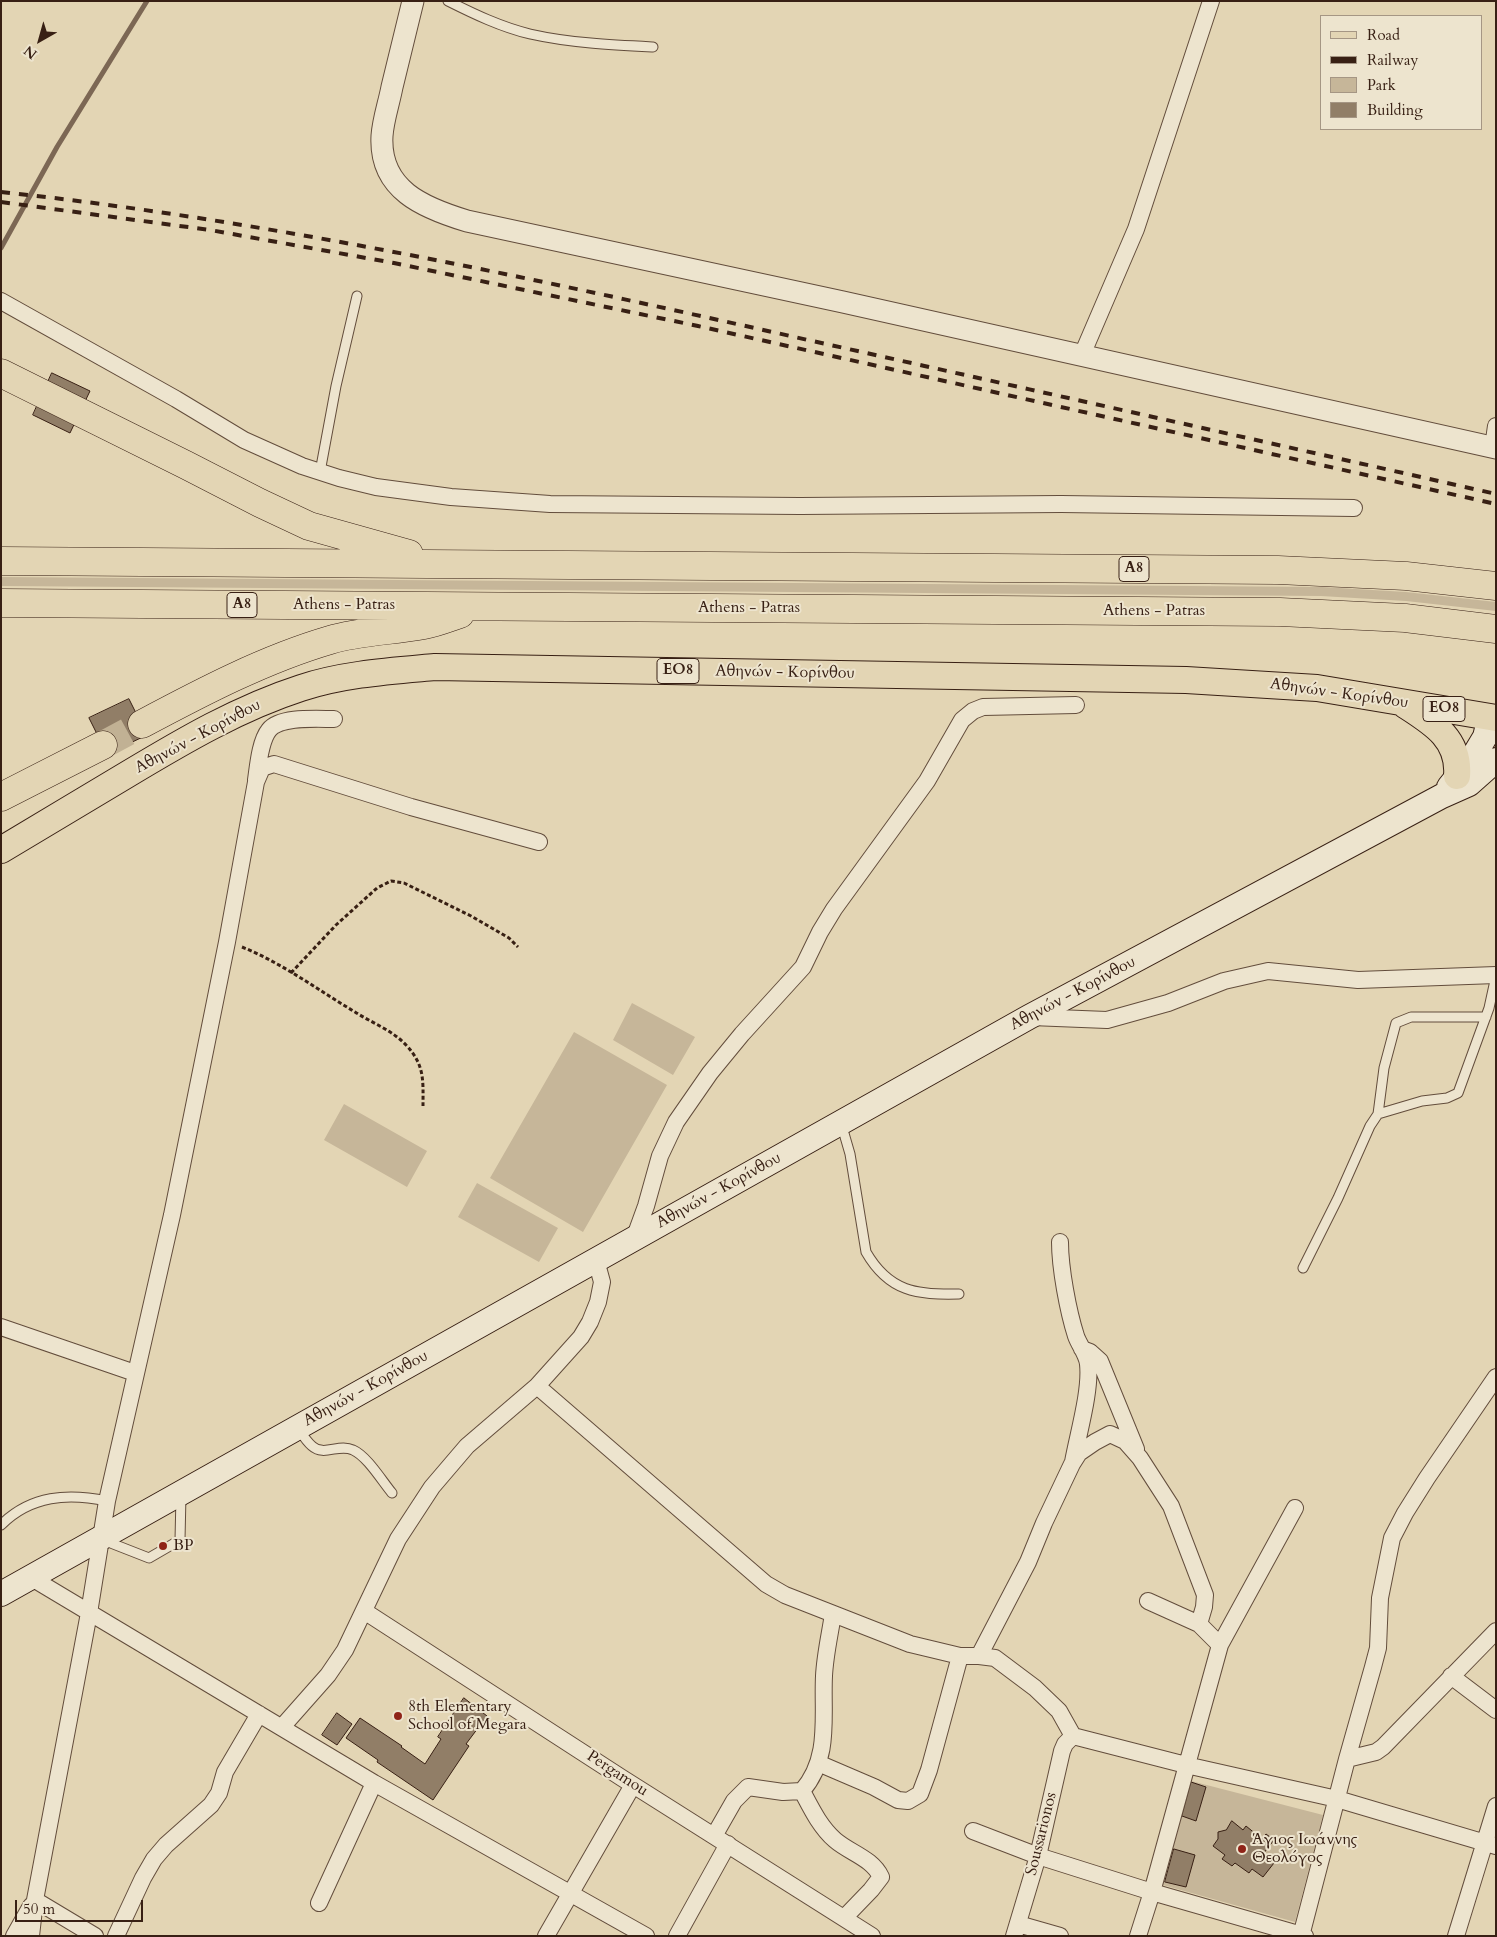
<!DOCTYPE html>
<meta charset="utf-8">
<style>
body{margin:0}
#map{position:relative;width:1497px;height:1937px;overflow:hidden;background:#e3d5b4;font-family:Cardo,serif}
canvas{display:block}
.frame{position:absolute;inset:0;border:2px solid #382014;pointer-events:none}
.legend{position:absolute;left:1320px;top:15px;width:162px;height:115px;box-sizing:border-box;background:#ede4ce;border:1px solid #a59684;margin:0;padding:6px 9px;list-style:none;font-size:15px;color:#382014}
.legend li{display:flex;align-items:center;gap:10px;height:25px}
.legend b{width:25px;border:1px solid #a59684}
.north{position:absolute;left:15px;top:15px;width:50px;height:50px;-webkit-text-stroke:4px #ede4ce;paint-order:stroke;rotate:218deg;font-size:14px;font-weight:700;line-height:20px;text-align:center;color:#382014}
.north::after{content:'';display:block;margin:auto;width:18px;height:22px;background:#382014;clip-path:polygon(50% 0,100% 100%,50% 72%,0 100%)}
.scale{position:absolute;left:15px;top:1900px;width:128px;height:22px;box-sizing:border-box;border:2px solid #382014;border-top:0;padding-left:6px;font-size:15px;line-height:18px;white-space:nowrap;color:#382014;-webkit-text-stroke:4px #ede4ce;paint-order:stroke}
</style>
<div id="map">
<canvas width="1497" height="1937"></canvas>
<div class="frame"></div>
<ul class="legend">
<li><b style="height:6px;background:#e3d5b4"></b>Road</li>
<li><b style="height:6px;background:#382014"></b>Railway</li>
<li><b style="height:14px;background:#c6b699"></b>Park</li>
<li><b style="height:14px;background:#917e67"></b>Building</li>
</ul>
<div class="north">N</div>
<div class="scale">50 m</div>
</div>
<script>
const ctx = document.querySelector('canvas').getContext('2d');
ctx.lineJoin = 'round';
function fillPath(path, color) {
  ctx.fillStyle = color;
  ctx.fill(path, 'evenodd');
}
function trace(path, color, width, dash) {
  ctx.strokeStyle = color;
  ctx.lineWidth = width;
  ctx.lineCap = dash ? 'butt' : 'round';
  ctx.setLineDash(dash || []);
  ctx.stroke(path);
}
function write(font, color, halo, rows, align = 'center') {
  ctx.font = font + ' Cardo,serif';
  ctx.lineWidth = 4;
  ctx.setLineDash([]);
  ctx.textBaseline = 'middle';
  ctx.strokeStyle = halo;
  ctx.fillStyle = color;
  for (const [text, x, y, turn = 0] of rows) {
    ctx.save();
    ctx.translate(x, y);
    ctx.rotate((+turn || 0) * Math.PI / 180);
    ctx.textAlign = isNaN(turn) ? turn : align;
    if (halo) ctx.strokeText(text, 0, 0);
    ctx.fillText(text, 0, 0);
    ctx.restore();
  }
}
const green = new Path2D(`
 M 1,577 L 1322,587 L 1406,592 L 1496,602 L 1496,611 L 1406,601 L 1321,596 L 1,586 Z
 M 632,1003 L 695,1037 L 673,1075 L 613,1040 Z
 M 574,1032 L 667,1085 L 583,1232 L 490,1178 Z
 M 344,1104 L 427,1151 L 407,1187 L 324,1140 Z
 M 477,1183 L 558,1228 L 539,1262 L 458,1217 Z
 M 1191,1781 L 1323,1815 L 1295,1922 L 1163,1885 Z`);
const stream = new Path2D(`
 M 1,248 L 57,147 L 147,1`);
const building = new Path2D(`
 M 52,373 L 90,391 L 70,433 L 33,415 Z
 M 129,699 L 147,735 L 107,754 L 89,718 Z
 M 464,1698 L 487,1716 L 466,1744 L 469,1746 L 433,1800 L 377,1762 L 378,1760 L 346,1738 L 360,1718 L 402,1746 L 401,1747 L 425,1764 L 441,1739 L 438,1737 Z
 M 337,1713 L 352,1724 L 337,1745 L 322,1735 Z
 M 1191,1782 L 1206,1787 L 1196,1821 L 1182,1816 Z
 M 1232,1821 L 1243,1830 L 1246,1826 L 1257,1835 L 1254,1839 L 1259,1843 L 1266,1834 L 1274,1840 L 1263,1854 L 1274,1863 L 1263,1877 L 1252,1869 L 1249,1873 L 1235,1863 L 1232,1866 L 1222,1859 L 1225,1855 L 1213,1846 L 1218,1839 L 1218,1832 L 1226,1830 Z
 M 1174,1849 L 1195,1855 L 1186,1887 L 1165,1882 Z`);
const motorwayTunnel = new Path2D(`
 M 103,745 L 142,724`);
const path = new Path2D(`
 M 242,947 C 282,963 318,990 355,1012 C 372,1023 392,1030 406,1045 C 425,1065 423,1081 423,1106
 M 291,973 L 336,925 L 377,888 L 391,881 L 404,883 L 471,916 L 509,938 L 518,947`);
const service = new Path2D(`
 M 448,1 C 474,14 501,27 530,34 C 570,43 612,45 653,47
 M 320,472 L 336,386 L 357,296
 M 1378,1114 L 1384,1068 L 1396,1023 L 1411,1017 L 1486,1017
 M 841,1123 L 850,1154 L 866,1252 C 889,1292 917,1295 959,1294
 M 1303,1268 L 1338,1198 L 1370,1126 L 1378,1114 L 1422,1101 L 1447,1098 L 1458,1093 L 1489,1008 L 1496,976
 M 298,1428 C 302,1434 306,1441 312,1446 C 324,1457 339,1443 353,1450 C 367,1456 382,1481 392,1493
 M 1,1525 C 31,1495 68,1493 107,1501
 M 103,1540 L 149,1558 L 180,1540 L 181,1495`);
const minor = new Path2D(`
 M 1,301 L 176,399 L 244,440 L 302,466 L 339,478 L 376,487 L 451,497 L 550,504 L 800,506 L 1061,504 L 1354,508
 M 1082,355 L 1136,229 L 1211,1
 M 1493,447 L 1496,426
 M 256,780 C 258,766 260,741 269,730 C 280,716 317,719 334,719
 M 1031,1017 L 1107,1020 L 1168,1003 L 1224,981 L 1268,971 L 1358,980 L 1496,975
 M 634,1239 L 646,1206 L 660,1156 L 676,1122 L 710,1073 L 742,1034 L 803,967 L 820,932 L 834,909 L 927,781 L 962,720 L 973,711 L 983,707 L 1076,705
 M 1060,1242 C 1060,1268 1068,1311 1076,1336 C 1079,1345 1087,1354 1088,1364 C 1091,1391 1078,1434 1073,1462
 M 1,1327 L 135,1373
 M 1082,1349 L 1090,1352 L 1100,1361 L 1136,1449
 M 537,1386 L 766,1584 L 785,1595 L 910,1644 L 960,1656 L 979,1656 L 995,1658 L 1035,1688 L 1059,1711 L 1073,1736 L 1186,1765 L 1337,1799 L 1496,1846
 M 30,1577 L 374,1783 L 646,1936
 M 1148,1601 L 1199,1624 L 1220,1645
 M 364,1611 L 622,1778 L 872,1936
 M 979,1656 L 1028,1562 L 1044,1523 L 1072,1464 L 1079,1453 L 1095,1442 L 1110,1434 L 1125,1441 L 1140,1458 L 1171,1506 L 1205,1595 L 1204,1607 L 1199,1624
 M 1451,1676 L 1496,1710
 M 282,1727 L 328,1675 L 345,1650 L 398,1539 L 432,1487 L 467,1446 L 537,1386 L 581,1337 L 590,1322 L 598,1302 L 602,1282 L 596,1260
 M 1347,1759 L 1376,1752 L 1383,1747 L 1496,1631
 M 818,1763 L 874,1787 L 898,1800 L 908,1801 L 920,1794 L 929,1770 L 960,1656
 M 802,1791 C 811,1808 820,1827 835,1840 C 850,1853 872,1858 881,1877 L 871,1890 L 844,1918
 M 973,1831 L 1038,1856 L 1152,1892 L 1305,1936
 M 714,1836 L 734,1801 L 748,1787 L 783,1792 L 802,1791 C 831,1758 822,1716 824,1676 C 825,1655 830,1634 833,1614
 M 35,1900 L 95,1936
 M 319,1903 L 374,1783
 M 1018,1924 L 1060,1936
 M 14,1936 L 31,1906
 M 31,1936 L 35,1900 L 89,1613 L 107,1501 L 172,1215 L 227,942 L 256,782 L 262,768 L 274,764 L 411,807 L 539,842
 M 116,1936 L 143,1878 L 154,1859 L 166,1845 L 211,1805 L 219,1793 L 225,1772 L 259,1714
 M 546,1936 L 633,1785
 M 677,1936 L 728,1844
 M 1014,1936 L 1038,1856 L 1062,1751 L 1065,1744 L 1073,1736
 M 1138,1936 L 1152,1892 L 1220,1645 L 1295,1508
 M 1301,1936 L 1347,1759 L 1373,1667 L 1378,1648 L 1380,1598 L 1392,1538 L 1405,1513 L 1427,1478 L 1496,1377
 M 1456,1936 L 1496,1806`);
const tertiary = new Path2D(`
 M 413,1 C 406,30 399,59 392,87 C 389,103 383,120 382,136 C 379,190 424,208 467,221 L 843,302 L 1496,448`);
const secondary = new Path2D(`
 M 1449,787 L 1473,757 L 1485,737 L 1490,717
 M 1,1594 L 1029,1017 L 1442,796 L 1469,784 L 1496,760`);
const primary = new Path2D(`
 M 1405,705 C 1433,723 1460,739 1457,776
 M 1,850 C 43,825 86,799 128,774 C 183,741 239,708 301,688 C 343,674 391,671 435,667 L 1186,680 L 1317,688 L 1496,718`);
const motorway = new Path2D(`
 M 1,373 L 186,465 L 260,503 L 309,526 L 409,554
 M 1,561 L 1278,570 L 1406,576 L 1496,586
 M 1,603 L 1280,612 L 1405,618 L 1496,629
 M 142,724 C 202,692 265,659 330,640 C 360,631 392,631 424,625 C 436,623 448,618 460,614
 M 1,797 L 103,745`);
const rail = new Path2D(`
 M 1,192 C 273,221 541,280 808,340 C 1037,391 1266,442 1496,494
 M 1,202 L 210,230 L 394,263 L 698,326 L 1496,504`);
const markers = [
 [163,1546,5,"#8f2418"],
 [398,1716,5,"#8f2418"],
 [1242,1849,5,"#8f2418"]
];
const shields = [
 [1134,569,30],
 [242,605,30],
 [678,671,42],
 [1444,709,42]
];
const shieldNames = [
 ["Α8",1134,569],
 ["Α8",242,605],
 ["ΕΟ8",678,671],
 ["ΕΟ8",1444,709]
];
const streetNames = [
 ["Athens - Patras",344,605],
 ["Athens - Patras",749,608],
 ["Athens - Patras",1154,611],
 ["Αθηνών - Κορίνθου",785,673,1],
 ["Αθηνών - Κορίνθου",1339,694,8],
 ["Αθηνών - Κορίνθου",198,737,-28],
 ["Αθηνών - Κορίνθου",1073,994,-28],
 ["Αθηνών - Κορίνθου",719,1191,-29],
 ["Αθηνών - Κορίνθου",366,1389,-29],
 ["Pergamou",617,1774,33],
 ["Soussarionos",1042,1834,-76]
];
const poiNames = [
 ["BP",173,1546],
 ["8th Elementary",408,1707],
 ["School of Megara",408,1725],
 ["Άγιος Ιωάννης",1252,1840],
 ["Θεολόγος",1252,1858]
];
fillPath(green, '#c6b699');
trace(stream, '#7c6754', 5);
fillPath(building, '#917e67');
trace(building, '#382014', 1);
trace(motorwayTunnel, '#c1b194', 28, [28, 14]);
trace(service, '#634d3c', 11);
trace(minor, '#634d3c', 18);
trace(tertiary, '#634d3c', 23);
trace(secondary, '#382014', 26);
trace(primary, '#382014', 28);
trace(motorway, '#382014', 29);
trace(path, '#382014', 3, [4, 2.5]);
trace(service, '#ede4ce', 9);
trace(minor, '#ede4ce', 16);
trace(tertiary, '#ede4ce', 21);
trace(secondary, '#ede4ce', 24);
trace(primary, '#e3d5b4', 26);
trace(motorway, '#e3d5b4', 28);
trace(rail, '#382014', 4, [9, 9]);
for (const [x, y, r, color] of markers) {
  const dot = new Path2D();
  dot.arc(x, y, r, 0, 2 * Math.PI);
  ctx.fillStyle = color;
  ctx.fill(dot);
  trace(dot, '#ede4ce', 2);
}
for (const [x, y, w] of shields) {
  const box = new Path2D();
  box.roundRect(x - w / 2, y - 12.5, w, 25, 4);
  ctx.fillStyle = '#ede4ce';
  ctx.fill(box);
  trace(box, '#382014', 1);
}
write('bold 15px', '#382014', null, shieldNames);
write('16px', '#382014', '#ede4ce', streetNames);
write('16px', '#382014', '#ede4ce', poiNames, 'left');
</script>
